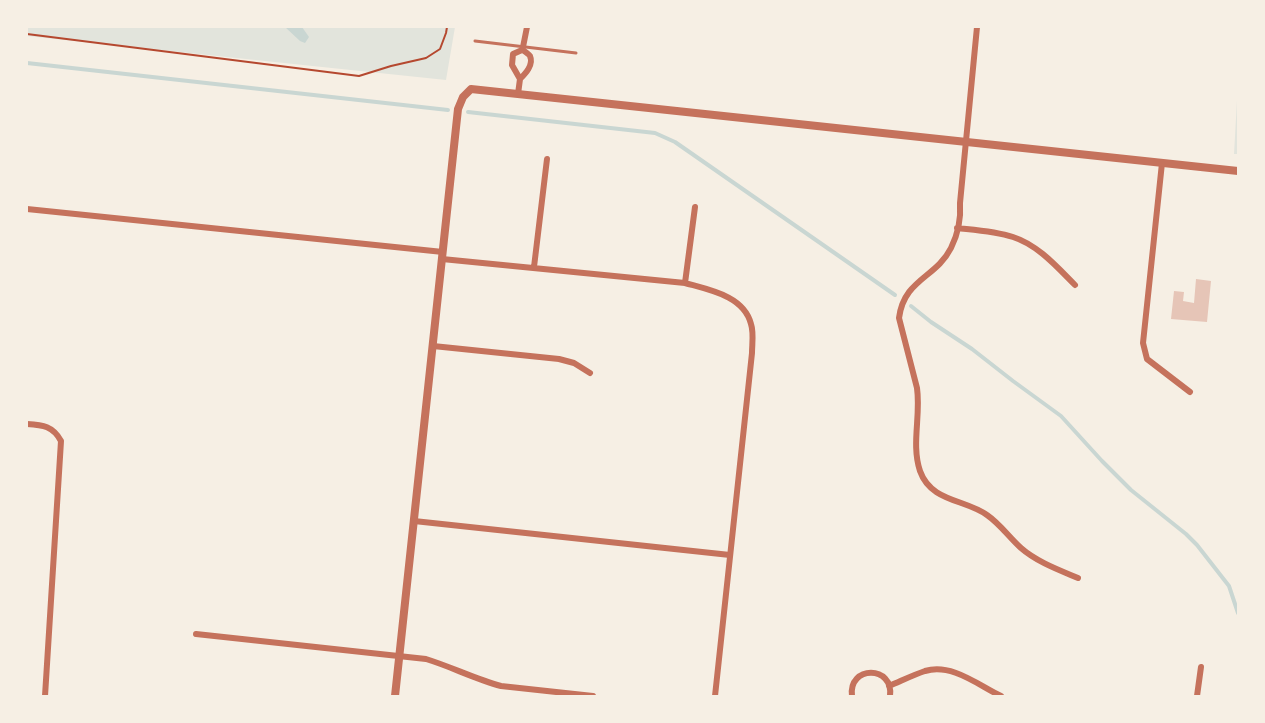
<!DOCTYPE html>
<style>
body{margin:0}
#map{position:relative;width:1265px;height:723px;overflow:hidden;background:#f6efe4;font-family:"Fira Sans",sans-serif}
canvas{display:block}
.frame{position:absolute;inset:0;border:28px solid #f6efe4;pointer-events:none}
</style>
<div id="map">
<canvas width="1265" height="723"></canvas>
<div class="frame"></div>
</div>
<script>
const ctx = document.querySelector('canvas').getContext('2d');
ctx.lineJoin = 'round';
function fillPath(path, color) {
  ctx.fillStyle = color;
  ctx.fill(path, 'evenodd');
}
function trace(path, color, width, dash) {
  ctx.strokeStyle = color;
  ctx.lineWidth = width;
  ctx.lineCap = dash ? 'butt' : 'round';
  ctx.setLineDash(dash || []);
  ctx.stroke(path);
}
const green = new Path2D(`
 M 27,27 L 455,27 L 446,80 L 27,36 Z
 M 1238,83 L 1238,154 L 1234,154 Z`);
const water = new Path2D(`
 M 285,27 L 302,27 L 309,37 L 305,43 L 300,41 Z`);
const stream = new Path2D(`
 M 27,63 L 448,110
 M 468,112 L 655,133 L 675,142 L 895,295
 M 911,306 L 931,322 L 972,349 L 1013,381 L 1061,416 L 1102,461 L 1131,490 L 1186,534 L 1197,545 L 1229,586 L 1238,613`);
const building = new Path2D(`
 M 1196,279 L 1211,281 L 1207,322 L 1171,319 L 1174,291 L 1184,292 L 1183,301 L 1194,303 Z`);
const path = new Path2D(`
 M 27,34 L 359,76 L 391,66 L 426,58 L 440,49 L 446,33 L 447,27`);
const service = new Path2D(`
 M 475,41 L 576,53`);
const minor = new Path2D(`
 M 977,27 L 960,203 C 961,218 958,234 951,248 C 936,278 904,279 899,318 L 917,388 C 921,416 911,444 920,471 C 931,502 965,499 987,515 C 1000,524 1009,537 1021,548 C 1037,562 1059,570 1078,578
 M 520,79 C 525,74 534,65 530,56 C 530,55 523,50 522,50
 M 518,94 L 520,79 L 512,65 L 513,54 L 522,50 L 523,47 L 527,27
 M 1162,163 L 1143,343 L 1147,359 L 1190,392
 M 27,209 L 443,252
 M 957,228 C 976,230 995,231 1013,237 C 1038,245 1057,267 1075,285
 M 442,259 L 685,283 C 710,290 744,296 751,324 C 754,333 752,344 752,353 L 715,696
 M 534,267 L 547,159
 M 685,283 L 695,207
 M 433,346 L 559,359 L 574,363 L 590,373
 M 27,424 C 43,425 53,426 61,441 L 45,696
 M 414,521 L 730,555
 M 196,634 L 426,659 C 452,667 475,679 501,686 L 593,696
 M 889,686 C 901,681 913,675 925,671 C 952,663 978,685 1001,696
 M 852,696 C 848,665 894,665 890,696
 M 1197,696 L 1201,667`);
const tertiary = new Path2D(`
 M 395,696 L 458,109 L 463,97 L 471,89 L 1238,171`);
fillPath(green, '#e2e4dc');
fillPath(water, '#c9d6d2');
trace(stream, '#c9d6d2', 4);
fillPath(building, '#e6c5b7');
trace(path, '#b5482f', 2);
trace(service, '#c5725c', 3);
trace(minor, '#c5725c', 6);
trace(tertiary, '#c5725c', 8);
</script>
